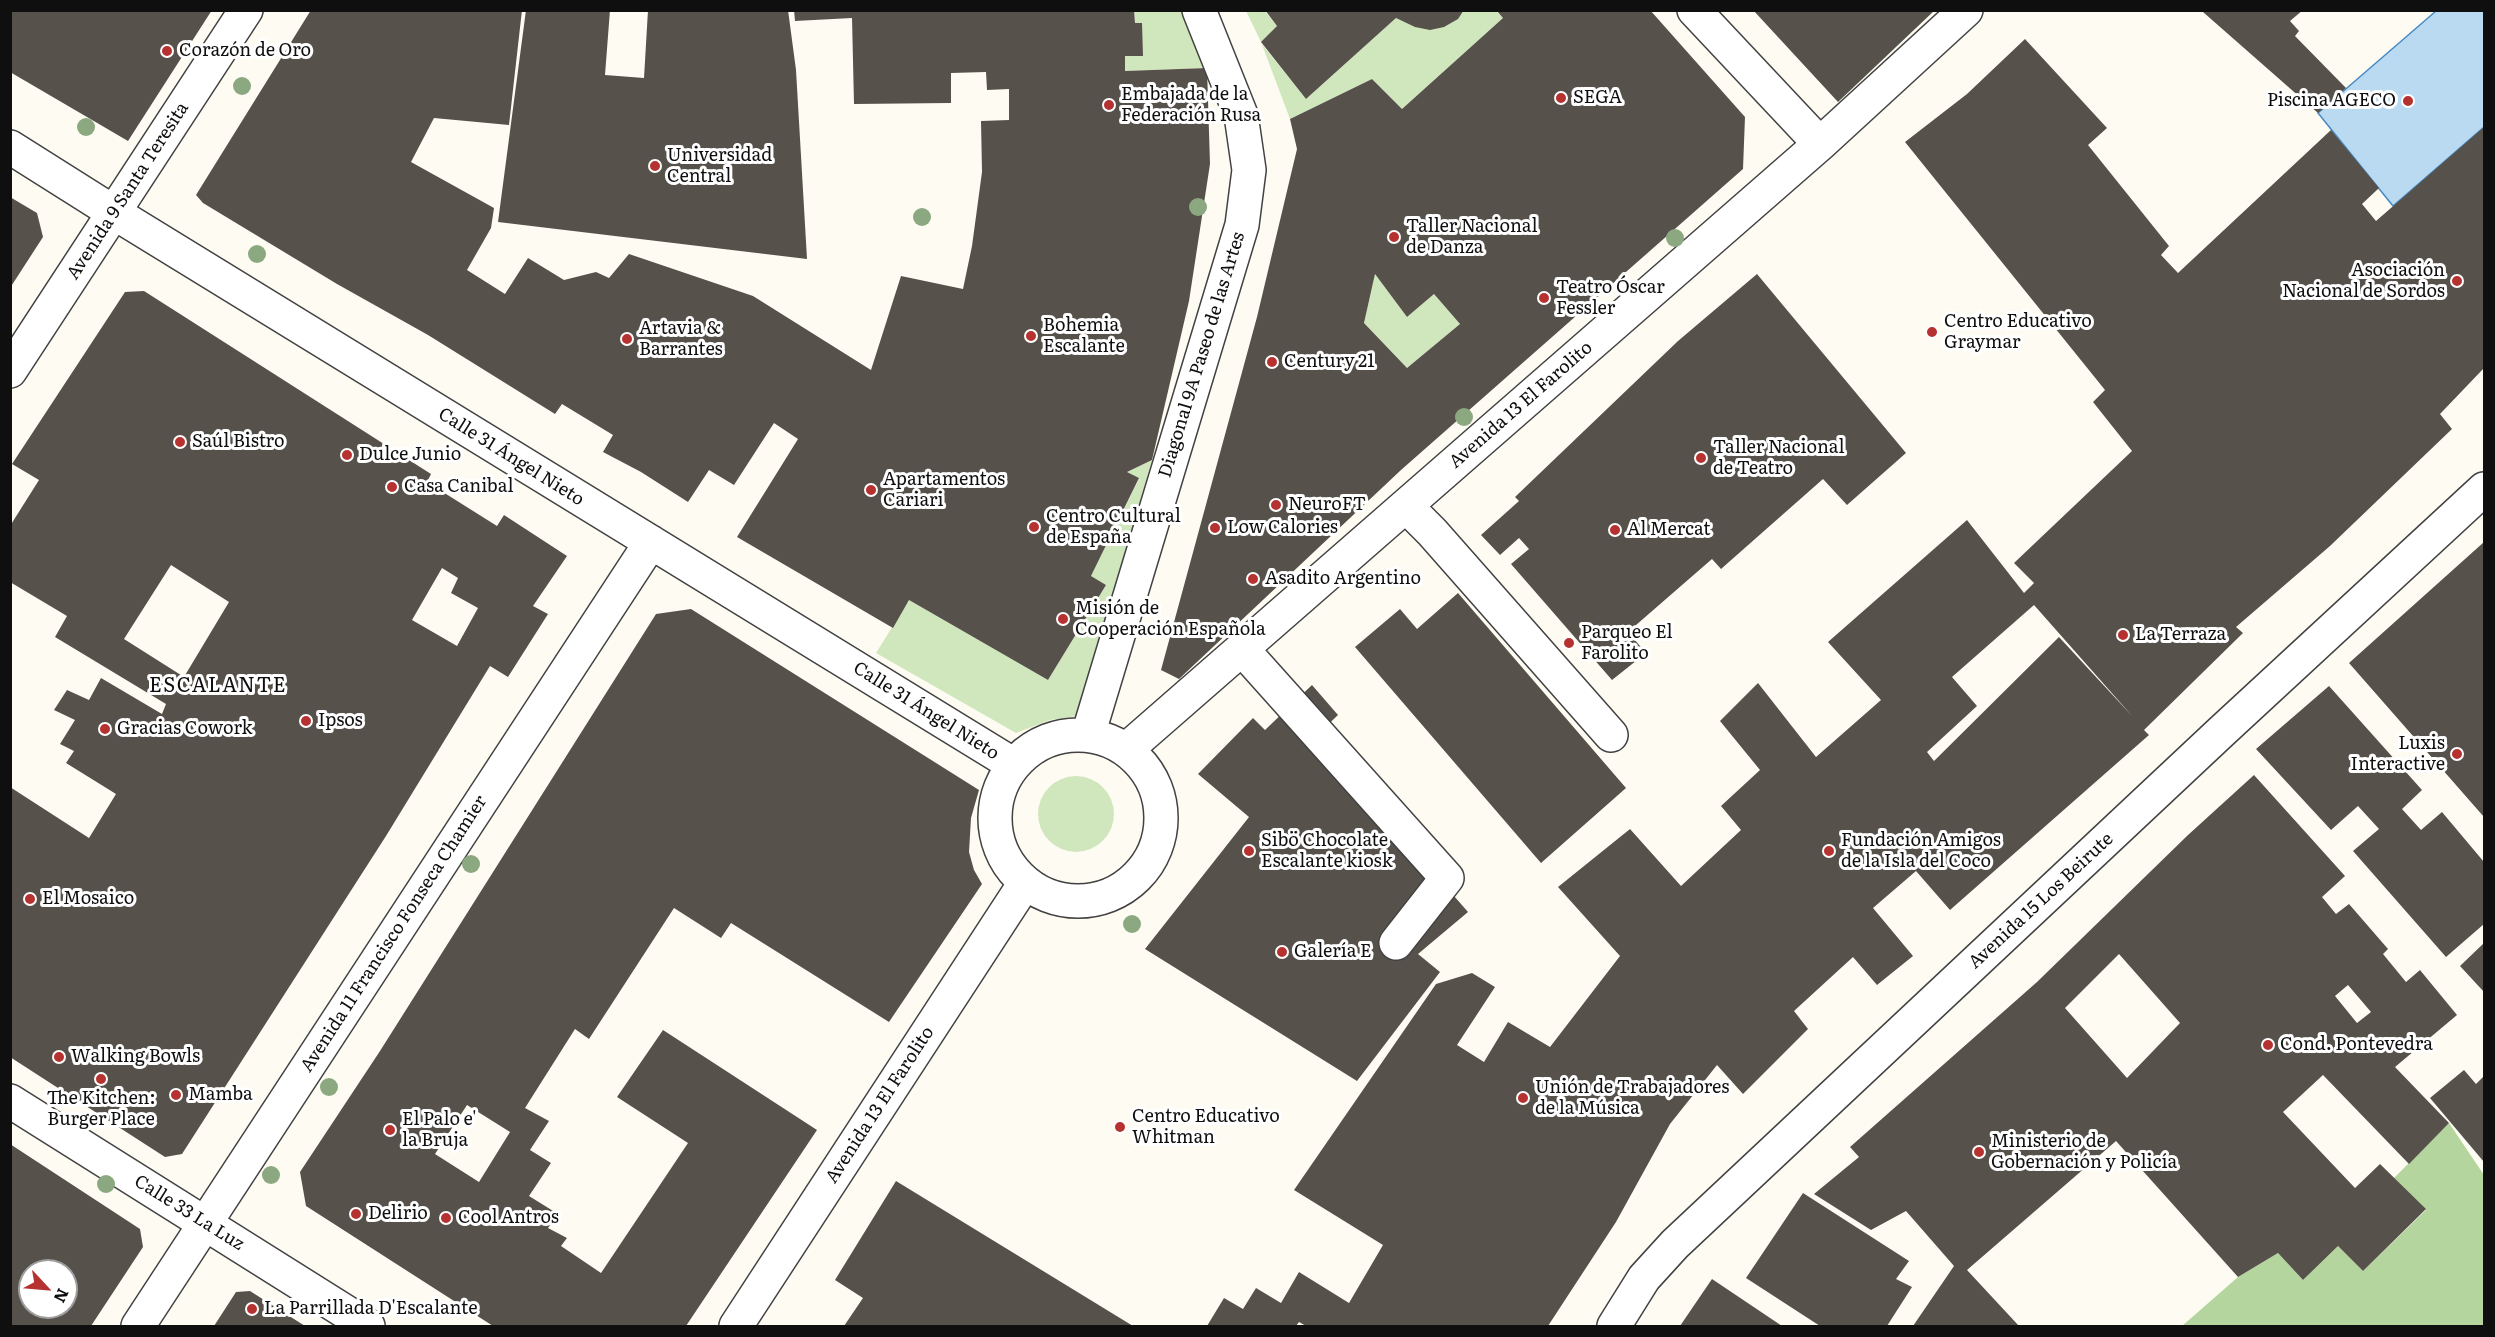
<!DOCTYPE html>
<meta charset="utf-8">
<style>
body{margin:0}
#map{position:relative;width:2495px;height:1337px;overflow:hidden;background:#fefcf2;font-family:Literata,serif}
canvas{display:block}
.frame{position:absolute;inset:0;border:12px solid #0f0f0f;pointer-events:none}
.north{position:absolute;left:18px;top:1259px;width:60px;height:60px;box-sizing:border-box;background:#fff;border:2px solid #9f9f9f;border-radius:50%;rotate:116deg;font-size:16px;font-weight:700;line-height:24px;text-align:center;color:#0f0f0f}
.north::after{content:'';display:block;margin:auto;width:21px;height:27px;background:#b63230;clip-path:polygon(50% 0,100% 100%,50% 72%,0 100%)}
</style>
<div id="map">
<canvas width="2495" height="1337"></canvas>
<div class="frame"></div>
<div class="north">N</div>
</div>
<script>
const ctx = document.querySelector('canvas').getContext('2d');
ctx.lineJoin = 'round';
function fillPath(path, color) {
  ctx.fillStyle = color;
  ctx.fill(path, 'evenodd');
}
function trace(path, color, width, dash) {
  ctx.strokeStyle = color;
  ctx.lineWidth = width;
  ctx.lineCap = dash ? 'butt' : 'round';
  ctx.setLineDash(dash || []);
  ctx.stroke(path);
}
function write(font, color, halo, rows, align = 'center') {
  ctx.font = font + ' Literata,serif';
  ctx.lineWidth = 6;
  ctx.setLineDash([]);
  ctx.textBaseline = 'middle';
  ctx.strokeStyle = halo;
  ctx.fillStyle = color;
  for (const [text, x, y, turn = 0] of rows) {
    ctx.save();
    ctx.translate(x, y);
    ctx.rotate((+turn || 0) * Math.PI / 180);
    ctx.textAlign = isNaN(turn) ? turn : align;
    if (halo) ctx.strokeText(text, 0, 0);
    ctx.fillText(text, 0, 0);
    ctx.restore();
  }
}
const green = new Path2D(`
 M 1134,11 L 1184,11 L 1207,68 L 1125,71 L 1125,56 L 1142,56 L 1135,23 Z
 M 1246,11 L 1265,11 L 1277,26 L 1261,43 L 1306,99 L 1396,18 C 1421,30 1445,35 1464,11 L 1496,11 L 1503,18 L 1402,109 L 1372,79 L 1290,119 L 1261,42 Z
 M 1375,274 L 1407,317 L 1434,294 L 1460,324 L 1407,368 L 1364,323 Z
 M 1152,460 L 1077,716 L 1050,720 L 1016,733 L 876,653 L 909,600 L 1048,680 L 1106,585 L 1091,576 L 1139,479 L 1127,472 Z
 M1038 814a38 38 0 1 1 76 0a38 38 0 1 1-76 0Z`);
const forest = new Path2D(`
 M 2449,1123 L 2484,1175 L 2484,1326 L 2182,1326 L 2238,1277 L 2278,1253 L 2303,1280 L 2338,1246 L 2363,1271 L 2426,1210 L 2394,1178 Z`);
const water = new Path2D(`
 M 2436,11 L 2484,11 L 2484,127 L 2393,206 L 2318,113 Z`);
const building = new Path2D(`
 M 10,10 L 212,10 L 128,141 L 10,72 Z
 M 311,10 L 522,10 L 509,125 L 434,118 L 411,162 L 494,208 L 491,228 L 467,270 L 505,294 L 528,258 L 564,280 L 596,272 L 609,278 L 629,254 L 753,296 L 871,370 L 901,276 L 963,289 L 972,246 L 982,172 L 981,121 L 1009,120 L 1009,89 L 987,90 L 986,72 L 951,73 L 951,103 L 854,104 L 852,18 L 795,21 L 794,10 L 1134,10 L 1135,23 L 1142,23 L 1143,56 L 1125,56 L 1125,71 L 1207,68 L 1210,164 L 1189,301 L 1152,460 L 1127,472 L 1139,478 L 1091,576 L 1106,585 L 1048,680 L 909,600 L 893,628 L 737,537 L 798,439 L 774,423 L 734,485 L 709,470 L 688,502 L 641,472 L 603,452 L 613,435 L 562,404 L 555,414 L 428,335 L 337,284 L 203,203 L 196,195 Z
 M 526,10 L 610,10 L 605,75 L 644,78 L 648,10 L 788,10 L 796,70 L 807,259 L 498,222 Z
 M 1265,10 L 1464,10 L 1458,19 L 1444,27 L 1430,30 L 1415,27 L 1396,18 L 1306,99 L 1261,42 L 1277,26 Z
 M 1496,10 L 1650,10 L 1745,117 L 1743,169 L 1401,470 L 1179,679 L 1161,670 L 1257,317 L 1297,149 L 1290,119 L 1372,79 L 1402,109 L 1503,18 ZM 1375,274 L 1407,317 L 1434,294 L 1460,324 L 1407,368 L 1364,323 Z
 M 1753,10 L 1935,10 L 1838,102 Z
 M 2204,10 L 2303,10 L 2290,21 L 2299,31 L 2295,36 L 2346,88 L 2318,113 L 2203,12 Z
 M 2025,39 L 2107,128 L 2088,145 L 2169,246 L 2161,255 L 2178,273 L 2331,130 L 2379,188 L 2362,204 L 2376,221 L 2484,127 L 2484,368 L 2440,414 L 2452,429 L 2330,546 L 2236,627 L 2243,633 L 2144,730 L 2149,735 L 1950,910 L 1916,871 L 1873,908 L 1913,956 L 1877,985 L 1853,957 L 1794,1011 L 1808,1029 L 1743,1094 L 1717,1065 L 1670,1124 L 1616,1222 L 1548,1326 L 1306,1326 L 1299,1322 L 1296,1326 L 1207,1326 L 1224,1298 L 1243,1309 L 1256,1288 L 1281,1303 L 1299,1272 L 1349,1303 L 1383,1245 L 1294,1190 L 1436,984 L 1472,973 L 1495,987 L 1457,1045 L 1484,1062 L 1508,1022 L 1550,1047 L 1620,956 L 1558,887 L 1630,829 L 1681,886 L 1741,830 L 1721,806 L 1760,770 L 1720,721 L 1758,683 L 1816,757 L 1881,700 L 1828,642 L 1967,520 L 2024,593 L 2034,583 L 2014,563 L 2132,451 L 2093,402 L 2105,390 L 1905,142 L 1967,94 ZM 2034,605 L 2133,717 L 2059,637 L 1934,761 L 1927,752 L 1977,706 L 1952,677 Z
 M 10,197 L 37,213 L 43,237 L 10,288 Z
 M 1757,274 L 1906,453 L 1847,505 L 1823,479 L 1721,569 L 1712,559 L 1628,632 L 1646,653 L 1612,680 L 1511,564 L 1529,549 L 1519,538 L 1500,555 L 1481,535 L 1519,501 L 1515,497 L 1678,341 Z
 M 144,291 L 431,474 L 427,482 L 497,526 L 504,515 L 567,556 L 533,606 L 548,614 L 508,677 L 490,666 L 386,836 L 182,1154 L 165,1157 L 10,1057 L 10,787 L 89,838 L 116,794 L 66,763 L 74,751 L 60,744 L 75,720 L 54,710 L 67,690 L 89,700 L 101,678 L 162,714 L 166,704 L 55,637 L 67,616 L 10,582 L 10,526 L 39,480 L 12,464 L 125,292 ZM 171,565 L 229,602 L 184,677 L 124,639 ZM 442,568 L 458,578 L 451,593 L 478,608 L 457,646 L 412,620 Z
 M 2484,542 L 2484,817 L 2349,663 Z
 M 1458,593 L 1626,788 L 1541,863 L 1355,647 L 1400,609 L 1417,629 Z
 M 691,609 L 979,790 L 971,818 L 969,852 L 974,870 L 982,884 L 889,1022 L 731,923 L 721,938 L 674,908 L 589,1039 L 575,1029 L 525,1108 L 549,1121 L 530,1150 L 551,1163 L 529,1196 L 558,1214 L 548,1228 L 567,1238 L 561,1246 L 601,1273 L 688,1143 L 617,1097 L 663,1030 L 817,1130 L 686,1326 L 493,1326 L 306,1206 L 300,1172 L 380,1051 L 656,614 ZM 467,1105 L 510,1132 L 479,1182 L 435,1154 Z
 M 1312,685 L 1338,715 L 1315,737 L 1468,912 L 1418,954 L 1440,972 L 1357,1081 L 1145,949 L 1249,817 L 1198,774 L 1253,718 L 1265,730 Z
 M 2329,686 L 2422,790 L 2402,809 L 2421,830 L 2442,812 L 2484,862 L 2484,924 L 2446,957 L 2353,851 L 2379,829 L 2358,806 L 2331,830 L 2256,749 Z
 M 2254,775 L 2345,876 L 2322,897 L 2336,914 L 2349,904 L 2388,949 L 2383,954 L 2406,982 L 2420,970 L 2457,1015 L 2395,1067 L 2449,1123 L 2409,1164 L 2323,1075 L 2283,1112 L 2355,1188 L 2380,1164 L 2426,1209 L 2363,1271 L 2338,1246 L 2303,1280 L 2278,1253 L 2238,1277 L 2116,1141 L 1967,1270 L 2019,1326 L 1913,1326 L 1954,1266 L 1906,1211 L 1871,1230 L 1814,1194 L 1859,1157 L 1850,1147 L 2037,982 L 2188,835 ZM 2119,954 L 2180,1023 L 2127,1078 L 2065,1008 ZM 2348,985 L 2371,1012 L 2357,1023 L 2335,996 Z
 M 2484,943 L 2484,992 L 2460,966 Z
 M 2464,1070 L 2476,1084 L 2484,1076 L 2484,1162 L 2430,1098 Z
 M 10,1144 L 140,1229 L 143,1247 L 91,1326 L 10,1326 ZM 30,1271 L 66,1271 L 66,1307 L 30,1307 Z
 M 896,1181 L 1133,1326 L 844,1326 L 863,1298 L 835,1280 Z
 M 1803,1193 L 1909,1261 L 1896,1279 L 1912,1287 L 1887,1326 L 1820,1326 L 1746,1278 Z
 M 1712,1279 L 1782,1326 L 1680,1326 Z
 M 250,1291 L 305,1326 L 214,1326 L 236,1292 Z`);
const minor = new Path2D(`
 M 1694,10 L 1820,144
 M 10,147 L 113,212 L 1014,765
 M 10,371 L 246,10
 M 1406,506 L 1432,532 L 1611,735
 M 1242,649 L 1447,878 L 1396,943
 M995 818a83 83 0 1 1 166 0a83 83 0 1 1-166 0Z
 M 1088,735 L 1242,225 L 1249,170 L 1241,115 L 1199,10
 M 1127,749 L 1820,144 L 1966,10
 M 10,1101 L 368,1326
 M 138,1326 L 651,542
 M 736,1326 L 1025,883
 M 1614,1326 L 1644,1278 L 1675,1244 L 2221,732 L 2484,489`);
const trees = [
 [242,86],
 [86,127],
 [1198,207],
 [922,217],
 [1675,238],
 [257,254],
 [1464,417],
 [471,864],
 [1132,924],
 [329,1087],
 [271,1175],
 [106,1184]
];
const markers = [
 [167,51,6,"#b63230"],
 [1561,98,6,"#b63230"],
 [2408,101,6,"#b63230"],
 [1109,105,6,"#b63230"],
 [655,166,6,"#b63230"],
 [1394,237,6,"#b63230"],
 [2457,281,6,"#b63230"],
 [1544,298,6,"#b63230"],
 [1932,332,6,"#b63230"],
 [1031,336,6,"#b63230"],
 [627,339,6,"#b63230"],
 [1272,362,6,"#b63230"],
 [180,442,6,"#b63230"],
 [347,455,6,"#b63230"],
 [1701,458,6,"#b63230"],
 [392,487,6,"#b63230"],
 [871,490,6,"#b63230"],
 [1276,505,6,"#b63230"],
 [1034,527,6,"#b63230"],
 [1215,528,6,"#b63230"],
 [1615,530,6,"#b63230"],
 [1253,579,6,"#b63230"],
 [1063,619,6,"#b63230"],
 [2123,635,6,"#b63230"],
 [1569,643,6,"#b63230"],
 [306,721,6,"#b63230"],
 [105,729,6,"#b63230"],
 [2457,754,6,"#b63230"],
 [1249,851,6,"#b63230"],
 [1829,851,6,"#b63230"],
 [30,899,6,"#b63230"],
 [1282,952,6,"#b63230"],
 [2268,1045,6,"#b63230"],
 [59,1057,6,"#b63230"],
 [101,1079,6,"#b63230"],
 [176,1095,6,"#b63230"],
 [1523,1098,6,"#b63230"],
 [1120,1127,6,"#b63230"],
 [390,1130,6,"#b63230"],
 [1979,1152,6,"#b63230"],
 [356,1214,6,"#b63230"],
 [446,1218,6,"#b63230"],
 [252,1309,6,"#b63230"]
];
const poiNames = [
 ["Corazón de Oro",179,51],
 ["Embajada de la",1121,95],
 ["Federación Rusa",1121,116],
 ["SEGA",1573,98],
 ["Piscina AGECO",2396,101,"right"],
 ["Universidad",667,156],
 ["Central",667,177],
 ["Taller Nacional",1406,227],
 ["de Danza",1406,248],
 ["Asociación",2445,271,"right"],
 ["Nacional de Sordos",2445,292,"right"],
 ["Teatro Óscar",1556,288],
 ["Fessler",1556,309],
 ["Centro Educativo",1944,322],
 ["Graymar",1944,343],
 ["Bohemia",1043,326],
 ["Escalante",1043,347],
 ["Artavia &",639,329],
 ["Barrantes",639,350],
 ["Century 21",1284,362],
 ["Saúl Bistro",192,442],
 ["Taller Nacional",1713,448],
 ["de Teatro",1713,469],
 ["Dulce Junio",359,455],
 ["Apartamentos",883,480],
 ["Cariari",883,501],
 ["Casa Canibal",404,487],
 ["NeuroFT",1288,505],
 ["Centro Cultural",1046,517],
 ["de España",1046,538],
 ["Low Calories",1227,528],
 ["Al Mercat",1627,530],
 ["Asadito Argentino",1265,579],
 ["Misión de",1075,609],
 ["Cooperación Española",1075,630],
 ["Parqueo El",1581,633],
 ["Farolito",1581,654],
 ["La Terraza",2135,635],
 ["Ipsos",318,721],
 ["Gracias Cowork",117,729],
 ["Luxis",2445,744,"right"],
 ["Interactive",2445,765,"right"],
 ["Sibö Chocolate",1261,841],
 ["Escalante kiosk",1261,862],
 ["Fundación Amigos",1841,841],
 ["de la Isla del Coco",1841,862],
 ["El Mosaico",42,899],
 ["Galería E",1294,952],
 ["Cond. Pontevedra",2280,1045],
 ["Walking Bowls",71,1057],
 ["Unión de Trabajadores",1535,1088],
 ["de la Música",1535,1109],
 ["Mamba",188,1095],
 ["The Kitchen:",101,1099,"center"],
 ["Burger Place",101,1120,"center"],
 ["Centro Educativo",1132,1117],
 ["Whitman",1132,1138],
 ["El Palo e'",402,1120],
 ["la Bruja",402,1141],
 ["Ministerio de",1991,1142],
 ["Gobernación y Policía",1991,1163],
 ["Delirio",368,1214],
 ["Cool Antros",458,1218],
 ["La Parrillada D'Escalante",264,1309]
];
const streetNames = [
 ["Avenida 9 Santa Teresita",128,191,-57],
 ["Diagonal 9A Paseo de las Artes",1202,355,-73],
 ["Avenida 13 El Farolito",1521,405,-41],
 ["Calle 31 Ángel Nieto",511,457,32],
 ["Calle 31 Ángel Nieto",926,711,32],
 ["Avenida 15 Los Beirute",2041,901,-43],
 ["Avenida 11 Francisco Fonseca Chamier",394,934,-57],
 ["Avenida 13 El Farolito",880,1105,-57],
 ["Calle 33 La Luz",189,1213,32]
];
const neighbourhoodNames = [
 ["ESCALANTE",218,686]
];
fillPath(green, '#d0e7bd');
fillPath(forest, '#b4d69e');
fillPath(water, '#badaf2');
trace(water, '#468ac4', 1.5);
fillPath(building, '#57514c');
trace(minor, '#424242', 36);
trace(minor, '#fff', 33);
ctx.fillStyle = '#8ba880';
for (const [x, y] of trees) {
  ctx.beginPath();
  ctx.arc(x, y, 9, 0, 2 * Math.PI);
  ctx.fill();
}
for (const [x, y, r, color] of markers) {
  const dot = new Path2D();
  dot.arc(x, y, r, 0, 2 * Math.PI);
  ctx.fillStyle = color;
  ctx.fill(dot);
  trace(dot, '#fff', 2);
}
write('18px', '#0f0f0f', '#fff', poiNames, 'left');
write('18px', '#0f0f0f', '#fff', streetNames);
ctx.letterSpacing = '1.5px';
write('20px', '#0f0f0f', '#fff', neighbourhoodNames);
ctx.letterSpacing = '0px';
</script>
